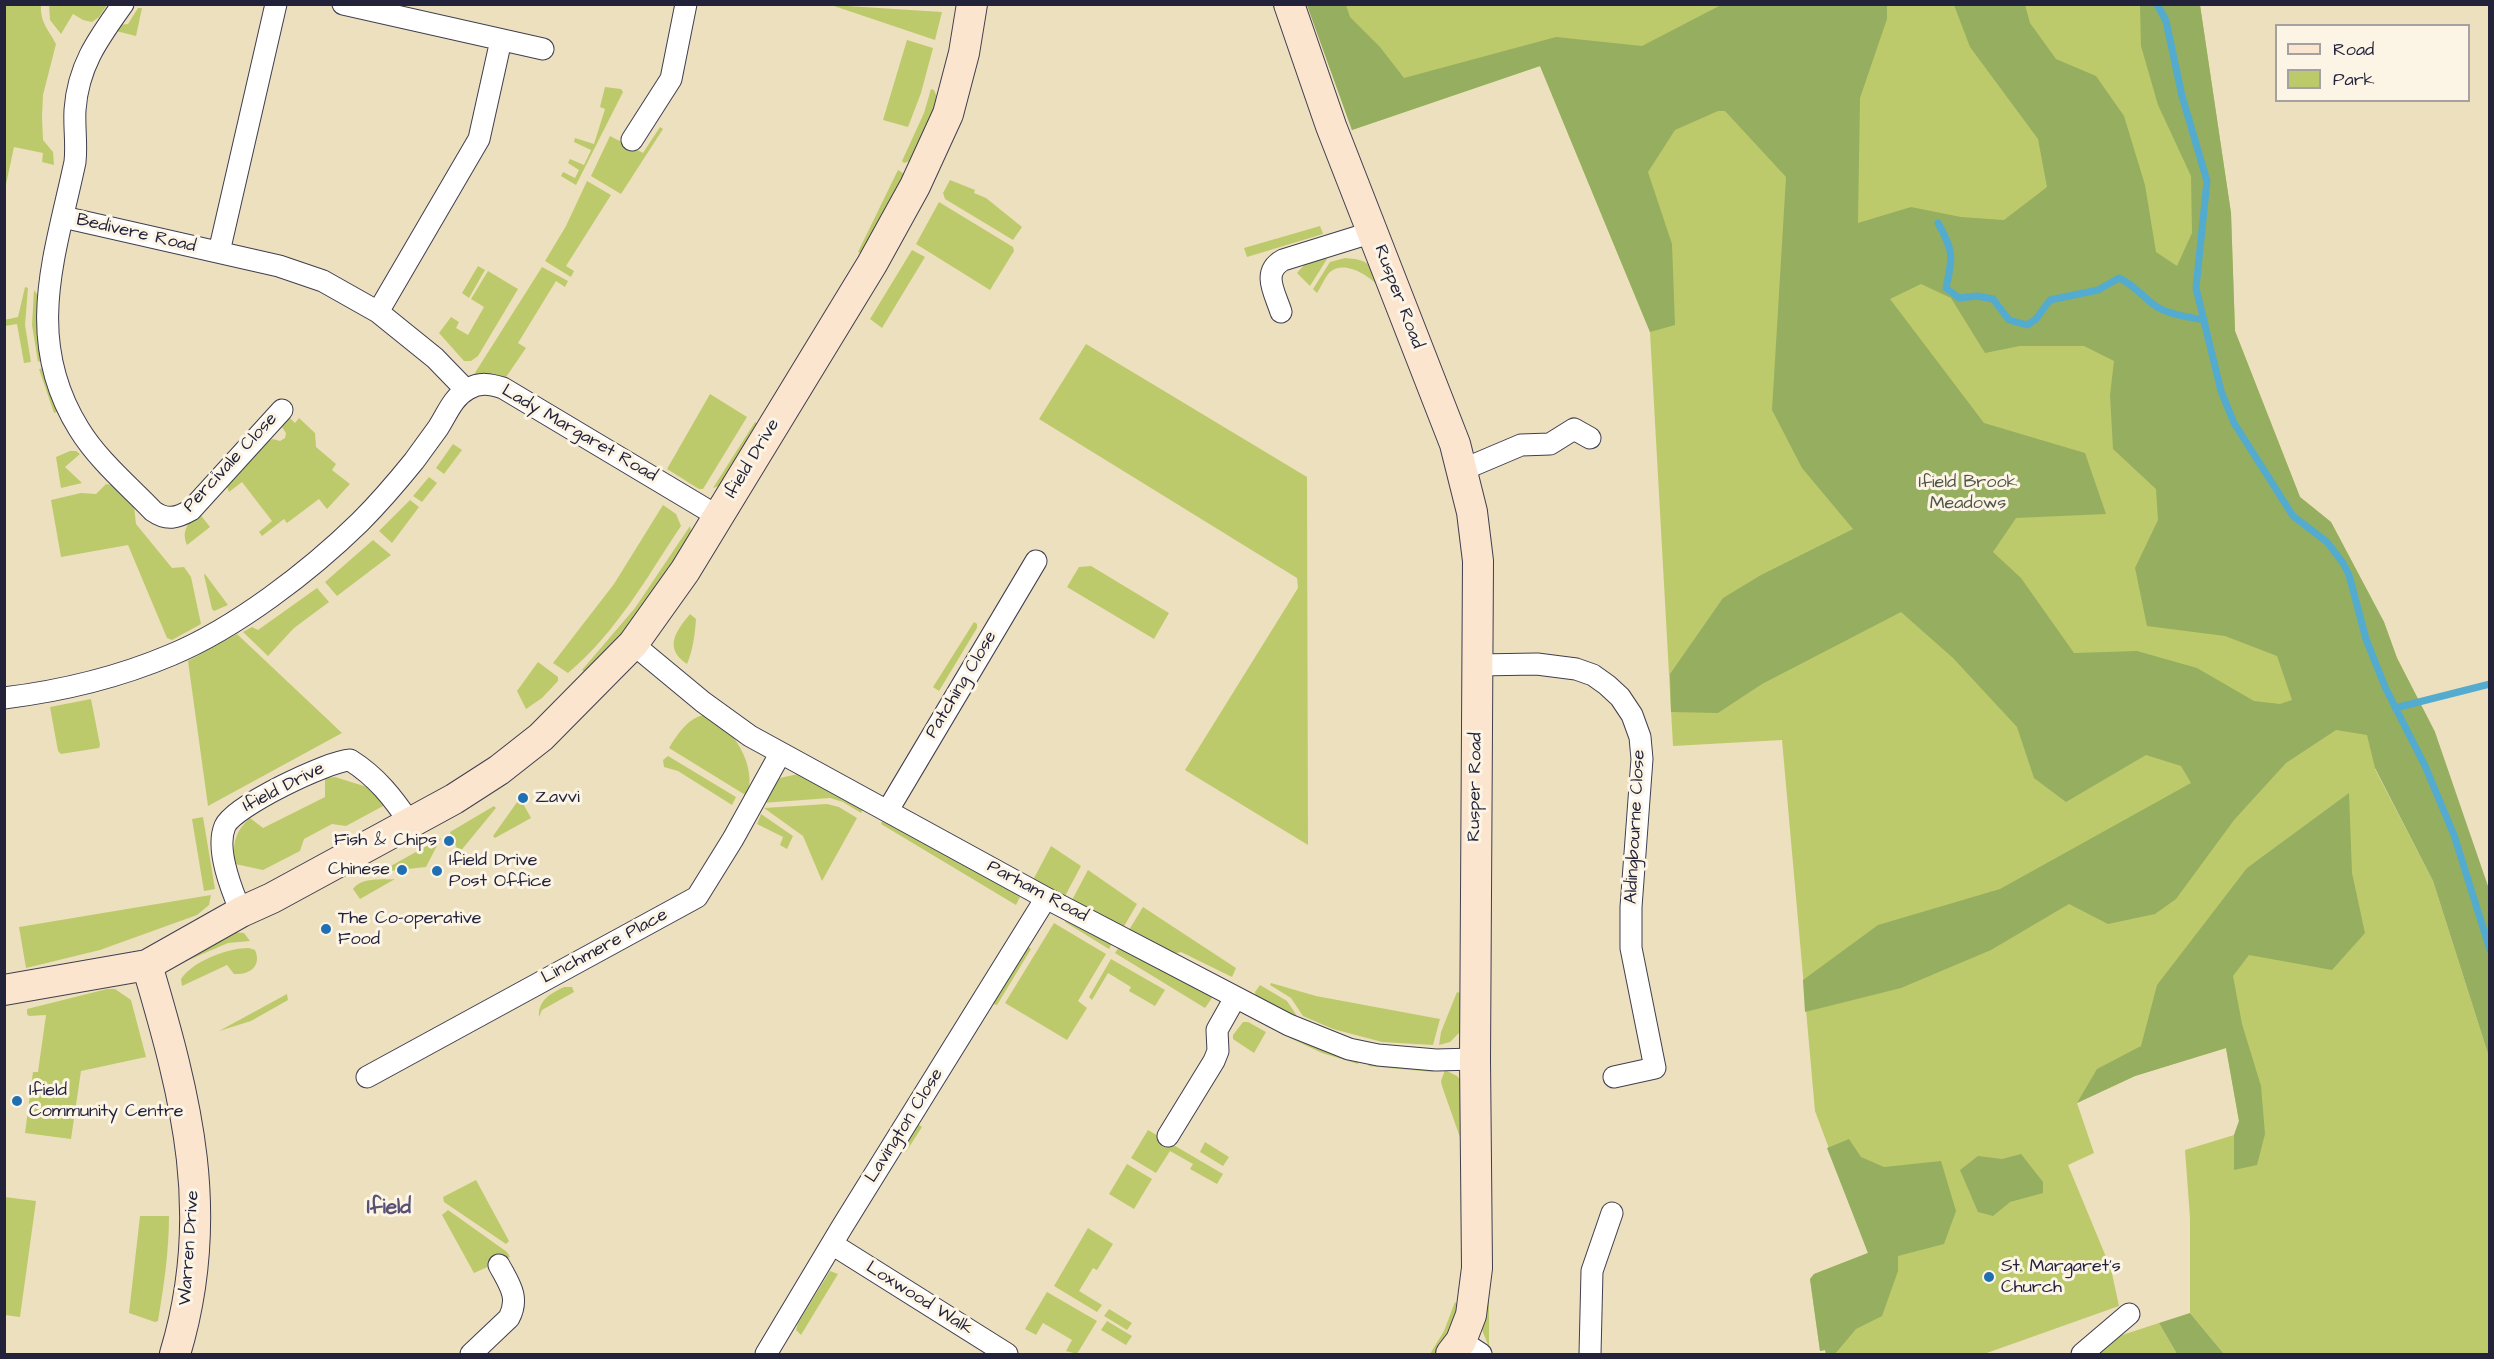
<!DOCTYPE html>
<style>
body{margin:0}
#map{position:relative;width:2494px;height:1359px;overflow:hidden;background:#ede0be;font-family:"Architects Daughter",sans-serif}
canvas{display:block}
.frame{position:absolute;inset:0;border:6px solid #22223b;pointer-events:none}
.legend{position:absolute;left:2275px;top:24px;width:195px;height:78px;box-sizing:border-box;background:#fcf5e5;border:2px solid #a5a1a1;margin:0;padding:8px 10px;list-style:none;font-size:18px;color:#22223b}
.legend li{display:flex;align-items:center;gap:12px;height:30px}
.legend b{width:30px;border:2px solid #a5a1a1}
</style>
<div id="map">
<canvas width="2494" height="1359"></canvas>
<div class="frame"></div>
<ul class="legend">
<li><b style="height:8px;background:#fbe5cf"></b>Road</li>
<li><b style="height:16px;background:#bdca6b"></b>Park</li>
</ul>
</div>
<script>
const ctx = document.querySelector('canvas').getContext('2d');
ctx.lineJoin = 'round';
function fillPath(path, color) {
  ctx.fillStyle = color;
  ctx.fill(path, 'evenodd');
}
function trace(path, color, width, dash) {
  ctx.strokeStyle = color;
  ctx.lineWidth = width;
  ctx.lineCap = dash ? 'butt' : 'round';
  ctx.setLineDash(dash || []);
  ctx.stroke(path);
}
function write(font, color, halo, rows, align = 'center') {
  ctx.font = font + ' "Architects Daughter",sans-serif';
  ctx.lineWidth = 6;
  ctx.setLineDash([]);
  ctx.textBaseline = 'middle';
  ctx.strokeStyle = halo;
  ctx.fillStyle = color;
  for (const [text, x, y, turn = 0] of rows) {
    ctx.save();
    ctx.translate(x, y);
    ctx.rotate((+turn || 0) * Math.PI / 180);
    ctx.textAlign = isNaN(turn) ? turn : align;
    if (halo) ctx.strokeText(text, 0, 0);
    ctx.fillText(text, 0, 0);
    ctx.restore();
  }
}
const green = new Path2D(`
 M 5,4 L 41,5 C 40,23 49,30 56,44 L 43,95 L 42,117 L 43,140 L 53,152 L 54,165 L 42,162 L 43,153 L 14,147 L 5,189 Z
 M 49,4 L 107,4 L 107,5 L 99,17 L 92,22 L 83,20 L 73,14 L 61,34 L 50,20 Z
 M 831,5 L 942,12 L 935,40 Z
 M 1307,5 L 2200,5 L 2231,213 L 2235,331 L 2300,497 L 2331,522 L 2384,622 L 2397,658 L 2435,732 L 2375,769 L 2433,881 L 2489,1057 L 2489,1354 L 2224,1354 L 2190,1313 L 2190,1218 L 2185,1150 L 2234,1135 L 2239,1121 L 2226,1048 L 2135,1076 L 2077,1103 L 2094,1153 L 2068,1165 L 2111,1269 L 2119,1306 L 1984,1354 L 1826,1354 L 1825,1350 L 1820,1351 L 1810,1279 L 1814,1274 L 1868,1253 L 1815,1111 L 1782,740 L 1673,746 L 1650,332 L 1540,66 L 1352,130 Z
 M 138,8 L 142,8 L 136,36 L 116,31 L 119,25 L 128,24 Z
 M 907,40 L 933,48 L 921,93 L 908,127 L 883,120 Z
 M 605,87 L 621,89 L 623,92 L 576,185 L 561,176 L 563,172 L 575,178 L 579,170 L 568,163 L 570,159 L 584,165 L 591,150 L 574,142 L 575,138 L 594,144 L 605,109 L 600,107 Z
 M 931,89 L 934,90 L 939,102 L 913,160 L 904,163 L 902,161 L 924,113 Z
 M 660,127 L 663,129 L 621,194 L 591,176 L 610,136 L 643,153 Z
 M 898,170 L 906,175 L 862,254 L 858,252 Z
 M 950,180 L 975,190 L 974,193 L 986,198 L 1022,227 L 1013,240 L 945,199 L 943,193 Z
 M 587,181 L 611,195 L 566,266 L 574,271 L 571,277 L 545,261 L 566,226 Z
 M 939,202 L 1013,247 L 1014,251 L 990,290 L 916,244 Z
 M 1320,226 L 1323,234 L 1247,257 L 1244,248 Z
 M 912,250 L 925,257 L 882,328 L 870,319 Z
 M 1327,255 L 1327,259 L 1310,286 L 1297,273 L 1306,263 Z
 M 1345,258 C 1369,260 1371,263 1377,285 C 1368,275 1344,260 1330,272 C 1325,277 1321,287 1317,293 L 1313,289 L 1330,262 Z
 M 478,266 L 485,270 L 469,298 L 462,293 Z
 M 542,267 L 568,281 L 565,287 L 556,281 L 518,343 L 526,348 L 506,377 L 489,374 L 473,376 Z
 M 488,271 L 518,289 L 478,356 L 471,361 L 464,361 L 439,333 L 451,317 L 459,322 L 456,328 L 468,335 L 484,307 L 471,299 Z
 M 25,287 L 28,288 L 25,325 L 31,362 L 24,363 L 17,324 L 5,326 L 4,320 L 18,317 Z
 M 34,290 L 39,297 L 42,361 L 38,362 L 32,325 Z
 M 1086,344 L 1307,477 L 1308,845 L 1185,770 L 1298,588 L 1297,578 L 1039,419 Z
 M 44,368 L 60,411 L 54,413 L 39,369 Z
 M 710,394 L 747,417 L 703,489 L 699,489 L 667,469 Z
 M 289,417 L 295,423 L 299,418 L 315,433 L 316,447 L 336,464 L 332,470 L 350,484 L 327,509 L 319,499 L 287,523 L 284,519 L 262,536 L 259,532 L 272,521 L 242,482 L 229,492 L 227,487 L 268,441 L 273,439 L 280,441 L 285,438 L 286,433 L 282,427 Z
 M 755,422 L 759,425 L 719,486 L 713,488 Z
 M 453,444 L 462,450 L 444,474 L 436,468 Z
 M 70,451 L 76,451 L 80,454 L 65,467 L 82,483 L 61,488 L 56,457 Z
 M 429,477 L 437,483 L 422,502 L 413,496 Z
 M 106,484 L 117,486 L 134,506 L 136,524 L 172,568 L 184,567 L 191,577 L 201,624 L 172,640 L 167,638 L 128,545 L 61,557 L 51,500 L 81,493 L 96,494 Z
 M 410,500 L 419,507 L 392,543 L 379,531 Z
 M 663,505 L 676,514 L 681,526 C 647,577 616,633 568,673 L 553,663 L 614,584 Z
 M 199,513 L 210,527 L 187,545 C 181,530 188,523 199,513 Z
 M 690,526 L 692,536 L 681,559 L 590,676 L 582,670 L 635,608 Z
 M 373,540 L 391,555 L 337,596 L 325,582 Z
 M 1091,566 L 1169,613 L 1154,639 L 1067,587 L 1079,567 Z
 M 205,574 L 228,605 L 214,611 L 212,609 L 204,575 Z
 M 317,588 L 329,602 L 294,628 L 268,656 L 243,632 L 252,627 L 258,630 Z
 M 690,614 L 696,619 C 695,634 693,650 687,664 C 663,648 676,631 690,614 Z
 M 974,622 L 977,624 L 977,628 L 939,691 L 933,687 Z
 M 237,634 L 342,733 L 208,806 L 188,661 Z
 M 538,662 L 558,677 L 558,681 L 542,698 L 526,709 L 517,691 Z
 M 91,699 L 100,745 L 99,748 L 61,754 L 58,751 L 50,707 Z
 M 703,715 C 733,724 758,767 747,796 L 669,748 C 677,735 687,719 703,715 Z
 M 668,756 L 736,797 L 732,805 L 678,771 L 664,767 L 663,760 Z
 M 798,774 L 864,807 L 861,813 L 843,802 L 830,798 L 762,803 L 780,778 Z
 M 335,777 L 367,787 L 385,805 L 346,826 L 332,824 L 304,839 L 300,851 L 263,870 L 235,864 C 232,845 235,831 250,818 L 263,828 L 325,797 L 325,778 Z
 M 520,798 L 531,818 L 495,838 L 493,836 Z
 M 827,804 L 839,807 L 857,818 L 822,881 L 803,836 L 764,808 Z
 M 494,806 L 496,808 L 459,853 L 450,832 Z
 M 761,814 L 793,836 L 787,849 L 780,845 L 783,837 L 757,824 Z
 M 203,817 L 215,889 L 204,891 L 192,819 Z
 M 884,818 L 1001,884 L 1020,897 L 1016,905 L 881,824 Z
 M 441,838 L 426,867 L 380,872 Z
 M 1051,846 L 1081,866 L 1064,898 L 1033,880 Z
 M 1088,870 L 1137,904 L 1123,928 L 1072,900 Z
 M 395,879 L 360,899 L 353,889 C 361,877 382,880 395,879 Z
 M 211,895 L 209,905 L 197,915 L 100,950 L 26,968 L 19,927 Z
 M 1143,907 L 1236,968 L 1232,977 L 1181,952 L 1172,954 L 1129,930 Z
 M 1068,917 L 1114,939 L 1109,949 L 1065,922 Z
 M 1054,923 L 1106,954 L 1078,1001 L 1087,1008 L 1067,1040 L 1005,1003 Z
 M 233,932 L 244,933 L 250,941 L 228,943 L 184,962 L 187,958 Z
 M 1121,944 L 1208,992 L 1212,998 L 1205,1008 L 1115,953 Z
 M 1027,946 L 1031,949 L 997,1005 L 993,1004 Z
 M 249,948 L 255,950 C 262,966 250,975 234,974 L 227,965 L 182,986 L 181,979 C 193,961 228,948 249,948 Z
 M 1111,959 L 1165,990 L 1155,1006 L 1129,991 L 1131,987 L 1108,973 L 1092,1000 L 1089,997 Z
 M 1271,983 L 1316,996 L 1440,1019 L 1433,1045 L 1382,1042 L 1333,1029 L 1303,1016 L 1291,998 L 1270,985 Z
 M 1260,985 L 1287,1001 L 1297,1016 L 1296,1018 L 1256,998 L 1255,992 Z
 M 564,987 L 572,987 L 574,992 L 542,1010 L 539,1017 C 538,1000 550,994 564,987 Z
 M 107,989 L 115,989 L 131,1000 L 146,1057 L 81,1071 L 71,1139 L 25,1133 L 33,1072 L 38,1072 L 46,1015 L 29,1016 L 27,1014 L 27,1009 Z
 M 1457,992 L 1463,994 L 1463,1029 L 1450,1042 L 1439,1045 L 1441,1032 Z
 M 287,994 L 288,1000 L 251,1021 L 219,1031 Z
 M 1243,1022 L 1248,1022 L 1266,1032 L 1254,1053 L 1233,1039 L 1233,1035 Z
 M 1292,1034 L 1358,1059 L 1358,1064 L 1322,1053 L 1290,1038 Z
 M 1371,1062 L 1433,1067 L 1433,1072 L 1368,1066 Z
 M 1445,1070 L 1457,1076 L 1462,1082 L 1463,1146 L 1442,1086 L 1441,1081 Z
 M 918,1124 L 922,1127 L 906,1152 L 903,1150 Z
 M 1148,1130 L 1223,1174 L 1217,1184 L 1190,1169 L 1193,1164 L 1170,1151 L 1156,1173 L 1131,1158 Z
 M 1205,1142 L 1229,1157 L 1223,1166 L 1200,1152 Z
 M 1127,1164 L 1152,1179 L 1134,1209 L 1109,1194 Z
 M 476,1180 L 509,1241 L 506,1244 L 444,1202 L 443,1197 Z
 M 5,1197 L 36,1201 L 20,1317 L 5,1315 Z
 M 448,1210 L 507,1252 L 510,1257 L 474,1273 L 442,1215 Z
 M 140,1216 L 169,1216 C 169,1251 164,1285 158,1321 L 155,1322 L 129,1313 Z
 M 1088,1228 L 1113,1244 L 1097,1270 L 1093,1268 L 1079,1291 L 1102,1305 L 1097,1312 L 1054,1286 Z
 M 830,1271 L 838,1274 L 801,1335 L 796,1330 L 798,1323 Z
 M 1047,1292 L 1097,1321 L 1077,1354 L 1066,1351 L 1072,1340 L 1043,1323 L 1036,1335 L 1025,1329 Z
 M 1486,1300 L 1489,1300 L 1489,1347 L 1482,1330 Z
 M 1455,1302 L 1462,1309 L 1438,1354 L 1430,1354 L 1444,1331 Z
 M 1109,1309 L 1132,1323 L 1127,1330 L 1104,1316 Z
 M 1107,1321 L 1132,1336 L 1126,1345 L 1101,1330 Z
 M 2159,1323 L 2177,1354 L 2097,1354 L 2116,1337 Z`);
const forest = new Path2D(`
 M 1307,5 L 1346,5 L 1350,17 L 1380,47 L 1404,78 L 1556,37 L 1642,46 L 1721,5 L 1887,5 L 1887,19 L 1860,98 L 1858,223 L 1911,207 L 1961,217 L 2004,220 L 2047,187 L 2038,139 L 1970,47 L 1954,5 L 2025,5 L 2030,23 L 2056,59 L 2096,76 L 2124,116 L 2145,185 L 2156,252 L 2177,266 L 2192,233 L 2191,176 L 2158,105 L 2141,46 L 2140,5 L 2200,5 L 2231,213 L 2235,331 L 2300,497 L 2331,522 L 2384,622 L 2397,658 L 2435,732 L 2489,889 L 2489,1057 L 2433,881 L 2375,768 L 2367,735 L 2336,730 L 2286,763 L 2234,820 L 2176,899 L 2155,914 L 2108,924 L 2069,904 L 1991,950 L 1901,988 L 1805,1012 L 1803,980 L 1878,925 L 2000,889 L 2191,783 L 2181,766 L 2146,755 L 2066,802 L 2034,778 L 2017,727 L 1953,658 L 1901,612 L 1762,684 L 1718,713 L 1671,712 L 1670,674 L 1723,598 L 1761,575 L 1853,529 L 1802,468 L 1772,410 L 1786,177 L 1725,111 L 1718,111 L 1675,130 L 1648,172 L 1672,244 L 1675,325 L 1650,332 L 1540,66 L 1352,130 ZM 1921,284 L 1951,298 L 1985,353 L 2020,346 L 2084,346 L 2114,361 L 2110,395 L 2113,449 L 2156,489 L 2158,520 L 2135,568 L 2147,626 L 2225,636 L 2277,656 L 2292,700 L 2280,704 L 2254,701 L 2197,668 L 2137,651 L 2074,653 L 2021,578 L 1993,552 L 2016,518 L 2106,514 L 2085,453 L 1984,423 L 1890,299 Z
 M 2349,793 L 2352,873 L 2365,933 L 2332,970 L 2249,955 L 2233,976 L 2242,1024 L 2261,1086 L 2265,1134 L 2257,1165 L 2234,1170 L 2234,1135 L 2239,1121 L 2226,1048 L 2135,1076 L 2077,1103 L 2097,1069 L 2141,1046 L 2157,985 L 2247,868 Z
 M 1849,1139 L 1861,1157 L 1884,1167 L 1941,1161 L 1956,1211 L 1944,1244 L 1898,1256 L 1898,1271 L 1882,1316 L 1856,1329 L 1835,1354 L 1826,1354 L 1825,1350 L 1820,1351 L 1810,1279 L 1814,1274 L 1868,1253 L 1827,1148 Z
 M 2021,1154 L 2043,1182 L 2043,1193 L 2010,1202 L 1993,1216 L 1978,1212 L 1960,1170 L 1978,1156 L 2002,1159 Z
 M 2190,1313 L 2224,1354 L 2177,1354 L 2159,1323 Z`);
const stream = new Path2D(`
 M 2157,4 L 2166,21 L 2182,96 L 2207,181 L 2196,288 L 2221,391 L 2234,423 L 2293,516 L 2327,542 L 2343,563 L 2349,575 L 2366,639 L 2385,687 L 2425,766 L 2454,835 L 2490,950
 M 1938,223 C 1954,252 1953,256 1946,288 L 1959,298 L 1977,296 L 1993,299 L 2009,320 L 2027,325 L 2036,319 L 2050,300 L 2098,290 L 2119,278 C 2135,285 2143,298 2157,307 C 2171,315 2188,317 2204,320
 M 2395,708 L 2490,684`);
const street = new Path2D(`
 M 123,4 C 98,39 78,66 75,110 C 74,128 77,144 75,162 C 55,256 23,339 79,429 C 98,460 128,485 153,511 C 167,521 177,518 191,510 L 282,410
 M 343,4 L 543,49
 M 632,140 L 671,79 L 686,4
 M 63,217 L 279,266 L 323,281 L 378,312 L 435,358 L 466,390
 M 219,252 L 276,4
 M 378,312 L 479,139 L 501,40
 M 1281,312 C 1275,293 1261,272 1283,260 L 1373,232
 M 1462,470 L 1521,445 L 1550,444 L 1574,429 L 1590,438
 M 633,644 L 703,702 L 750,736 L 1046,898 L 1289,1025 L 1349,1049 L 1378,1055 L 1436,1060 L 1475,1059
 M 1478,665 L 1537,664 L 1576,669 L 1593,675 L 1607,685 L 1620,697 L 1632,715 L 1640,737 L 1642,759 L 1631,907 L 1631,948 L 1655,1068 L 1614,1077
 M 4,698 C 61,691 119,677 171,655 C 236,628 310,571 360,522 C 379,503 397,482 414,461 C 422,450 430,439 438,428 C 447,414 453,397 468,389 C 480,382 490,384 503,388 L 719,517
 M 888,810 L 1036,561
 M 241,912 C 232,891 215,849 225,826 C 234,806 328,761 350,760 C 377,777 393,798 410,823
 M 367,1077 L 697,897 L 733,839 L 780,754
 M 1168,1136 L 1214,1061 L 1218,1051 L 1217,1030 L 1235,998
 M 832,1244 L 1007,1354
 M 1461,1341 L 1481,1354
 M 471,1354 L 509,1318 C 520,1297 509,1284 499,1265
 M 766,1354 L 842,1227 L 1046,898
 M 1590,1354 L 1592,1271 L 1612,1213
 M 2082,1354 L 2129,1314`);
const secondary = new Path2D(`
 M 1289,4 L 1331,126 L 1455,444 L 1472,512 L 1478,561 L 1475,1059 L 1477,1268 L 1471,1315 L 1461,1341 L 1451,1354
 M 147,965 C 187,1100 217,1215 175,1354
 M 4,990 L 147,965 L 241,912 L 272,898 L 454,799 L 499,770 L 541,737 L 633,644 L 685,571 L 872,264 L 915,186 L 948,114 L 964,53 L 972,4`);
const markers = [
 [523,798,6,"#1f6fb2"],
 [449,841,6,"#1f6fb2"],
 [402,870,6,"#1f6fb2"],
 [437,871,6,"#1f6fb2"],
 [326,929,6,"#1f6fb2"],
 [17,1101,6,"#1f6fb2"],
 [1989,1277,6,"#1f6fb2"]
];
const streetNames = [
 ["Bedivere Road",136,234,13],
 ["Rusper Road",1398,297,69],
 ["Lady Margaret Road",579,434,30],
 ["Ifield Drive",753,459,-59],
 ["Percivale Close",231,463,-47],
 ["Patching Close",962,685,-59],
 ["Rusper Road",1476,787,-89],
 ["Ifield Drive",284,788,-27],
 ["Aldingbourne Close",1636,827,-87],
 ["Parham Road",1037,892,28],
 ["Linchmere Place",605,947,-28],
 ["Lavington Close",905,1126,-58],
 ["Warren Drive",190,1248,-86],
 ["Loxwood Walk",919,1299,32]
];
const parkNames = [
 ["Ifield Brook",1968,483],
 ["Meadows",1968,504]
];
const poiNames = [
 ["Zavvi",535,798],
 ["Fish & Chips",437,841,"right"],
 ["Ifield Drive",449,861],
 ["Post Office",449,882],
 ["Chinese",390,870,"right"],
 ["The Co-operative",338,919],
 ["Food",338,940],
 ["Ifield",29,1091],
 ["Community Centre",29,1112],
 ["St. Margaret's",2001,1267],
 ["Church",2001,1288]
];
const quarterNames = [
 ["Ifield",389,1209]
];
fillPath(green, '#bdca6b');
fillPath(forest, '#96ae5f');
trace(stream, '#53abd0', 7);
trace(street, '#403e4f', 23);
trace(secondary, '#403e4f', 32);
trace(street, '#fff', 21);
trace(secondary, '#fbe5cf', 30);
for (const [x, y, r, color] of markers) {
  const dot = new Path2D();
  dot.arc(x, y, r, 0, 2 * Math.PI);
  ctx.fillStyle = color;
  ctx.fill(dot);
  trace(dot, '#fcf5e5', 2);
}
write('18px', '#22223b', '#fcf5e5', streetNames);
write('18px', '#505449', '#fcf5e5', parkNames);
write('18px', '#22223b', '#fcf5e5', poiNames, 'left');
write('bold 21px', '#585174', '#fcf5e5', quarterNames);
</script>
